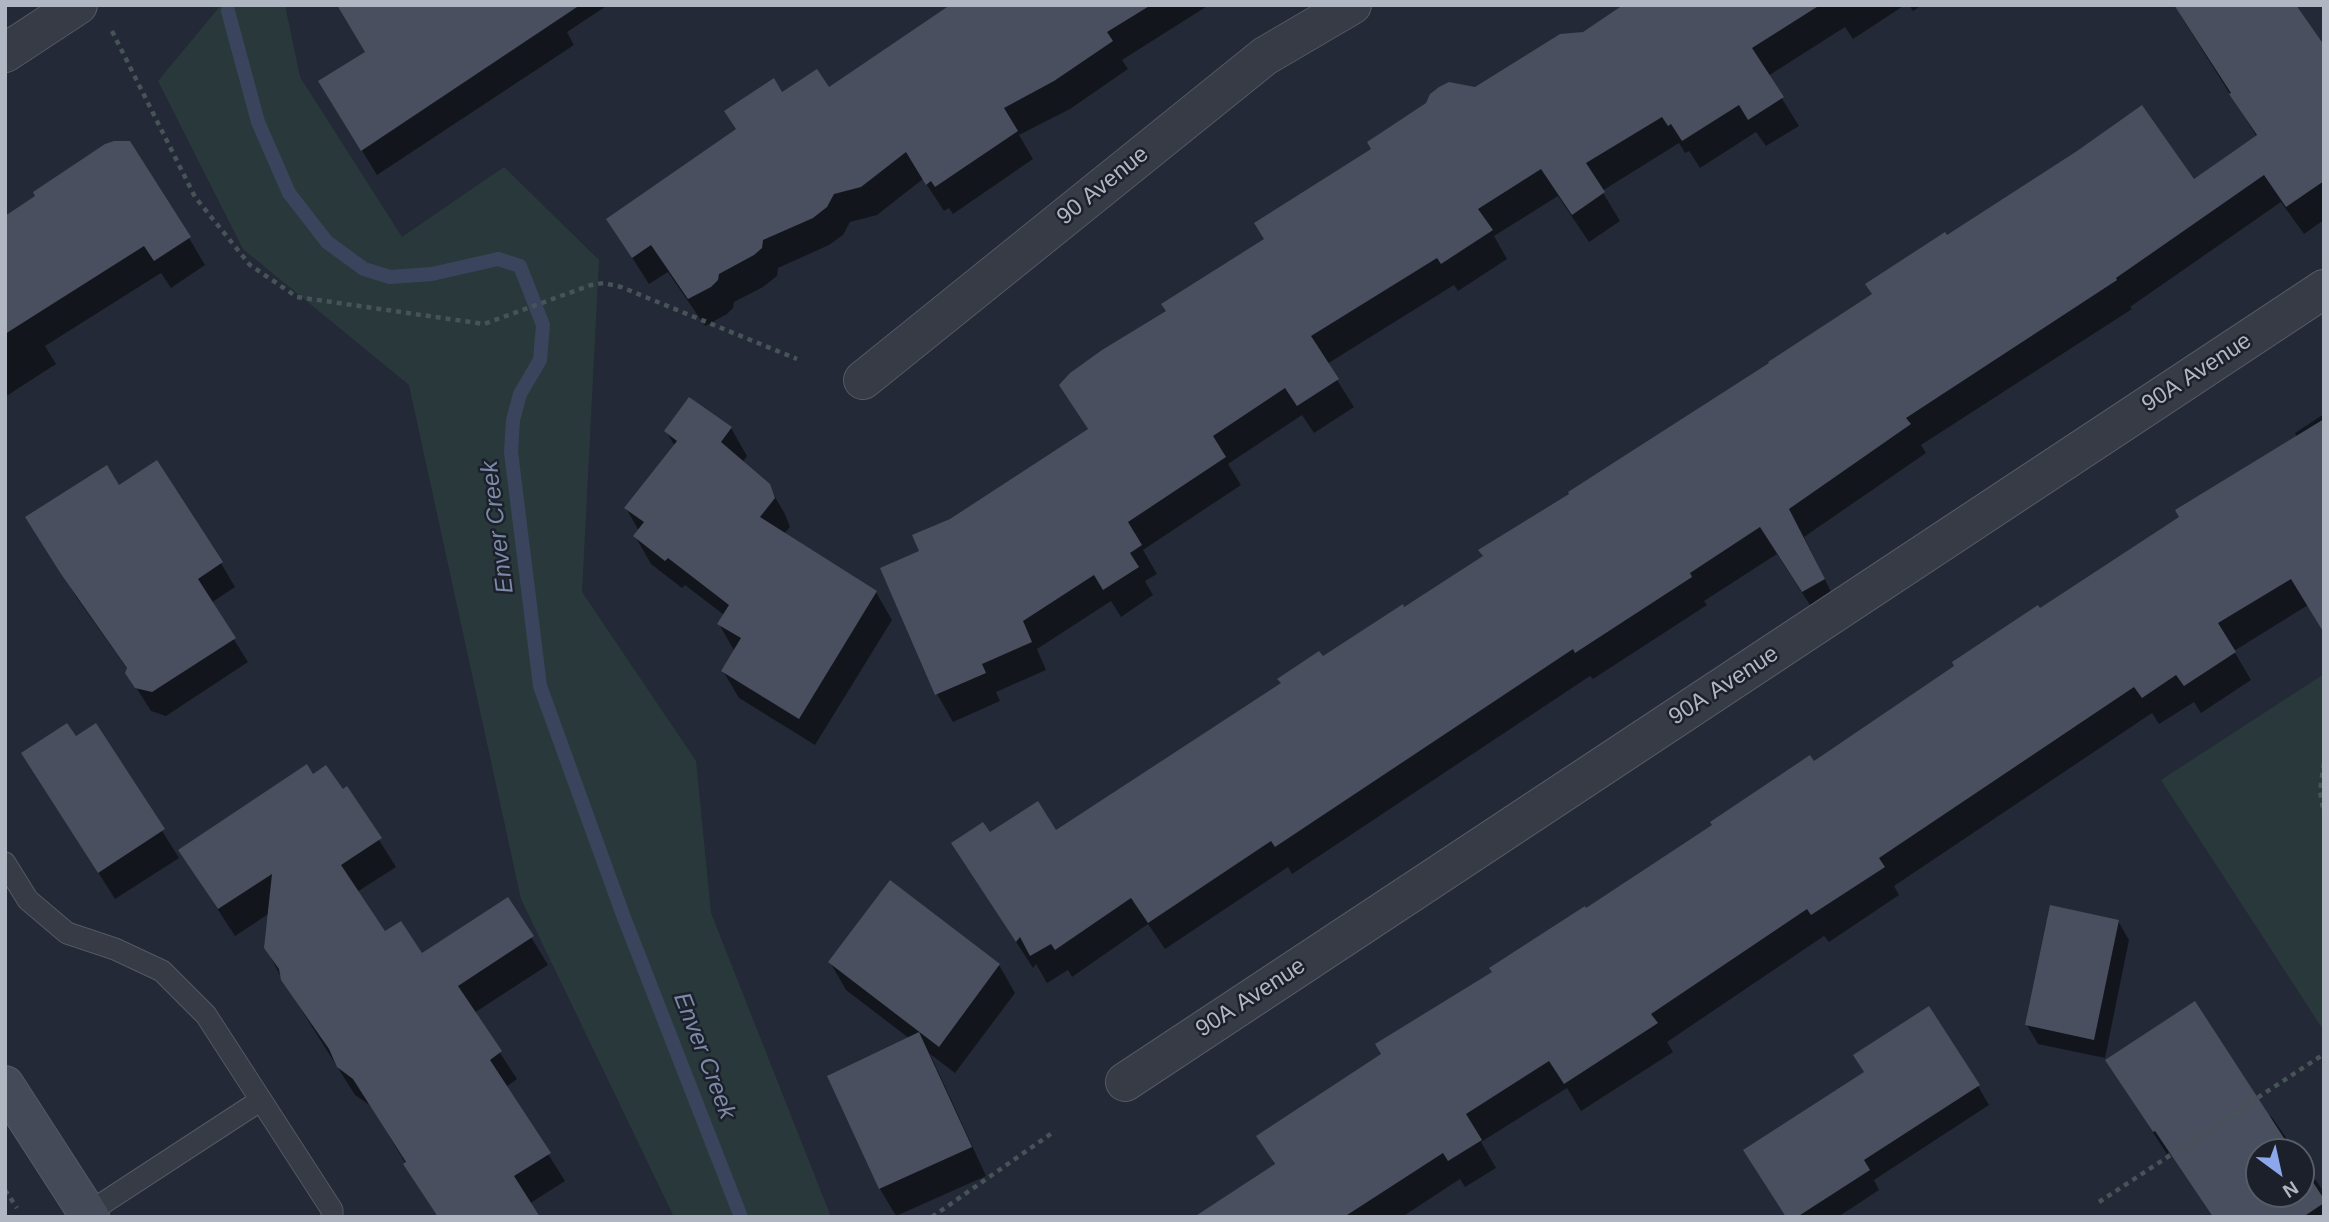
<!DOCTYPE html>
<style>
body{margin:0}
#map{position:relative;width:2329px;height:1222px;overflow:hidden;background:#232936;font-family:Helvetica,sans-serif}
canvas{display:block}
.frame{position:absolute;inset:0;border:7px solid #b1b6c3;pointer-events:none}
.north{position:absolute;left:2245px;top:1138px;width:70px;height:70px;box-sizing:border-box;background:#1b202b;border:2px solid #575c68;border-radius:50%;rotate:147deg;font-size:19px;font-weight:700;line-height:28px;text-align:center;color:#b1b6c3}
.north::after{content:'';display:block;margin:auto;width:24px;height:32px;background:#8da7ec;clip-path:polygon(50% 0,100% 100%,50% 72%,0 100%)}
</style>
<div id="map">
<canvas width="2329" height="1222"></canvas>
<div class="frame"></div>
<div class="north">N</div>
</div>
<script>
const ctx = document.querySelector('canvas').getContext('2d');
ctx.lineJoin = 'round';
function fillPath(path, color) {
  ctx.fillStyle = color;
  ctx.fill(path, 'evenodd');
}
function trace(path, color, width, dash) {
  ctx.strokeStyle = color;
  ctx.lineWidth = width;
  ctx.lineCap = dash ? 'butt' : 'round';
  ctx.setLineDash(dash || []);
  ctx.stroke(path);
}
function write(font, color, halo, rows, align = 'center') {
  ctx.font = font + ' Helvetica,sans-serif';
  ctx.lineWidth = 5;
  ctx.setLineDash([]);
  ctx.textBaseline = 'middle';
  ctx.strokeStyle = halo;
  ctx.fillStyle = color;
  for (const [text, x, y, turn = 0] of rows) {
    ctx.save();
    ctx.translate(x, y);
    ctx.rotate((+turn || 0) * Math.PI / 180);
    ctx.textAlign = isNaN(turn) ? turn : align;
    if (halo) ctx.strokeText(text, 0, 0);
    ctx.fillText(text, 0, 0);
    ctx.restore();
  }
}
const green = new Path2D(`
 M 221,5 L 285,5 L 300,77 L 402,237 L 504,167 L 599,260 L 582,592 L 696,761 L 711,913 L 831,1217 L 674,1217 L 521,899 L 409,385 L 243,249 L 158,81 Z
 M 2324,674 L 2324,1031 L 2161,780 Z`);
const shadow = new Path2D(`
 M 361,5 L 608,5 L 567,32 L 574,45 L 377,175 L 335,107 L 367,53 Z
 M 959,5 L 1209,5 L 1122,60 L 1128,69 L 1070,109 L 1019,135 L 1033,159 L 953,214 L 949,208 L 944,211 L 923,179 L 877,215 L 850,222 L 843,235 L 829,245 L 778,268 L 777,276 L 763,287 L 734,302 L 733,308 L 727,314 L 705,326 L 668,272 L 649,284 L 608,220 L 738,131 L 781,95 L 828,89 Z
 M 1626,5 L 1905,5 L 1853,39 L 1845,27 L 1768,76 L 1799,126 L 1766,146 L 1756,132 L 1700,168 L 1689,151 L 1685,153 L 1679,143 L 1602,191 L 1620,221 L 1589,242 L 1558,196 L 1494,236 L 1507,259 L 1458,291 L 1454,285 L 1327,364 L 1354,407 L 1314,433 L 1302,415 L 1228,464 L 1241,485 L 1143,550 L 1157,574 L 1145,581 L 1153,595 L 1121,617 L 1111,601 L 1037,649 L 1046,670 L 996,692 L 1000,701 L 953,722 L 937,694 L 882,569 L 921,552 L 950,521 L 1089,431 L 1061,386 L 1167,312 L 1475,89 L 1584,33 Z
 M 1909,5 L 1922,5 L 1913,11 Z
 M 2174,5 L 2291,5 L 2324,48 L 2324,220 L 2304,234 L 2281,202 L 2130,307 L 2132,309 L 1921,445 L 1926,453 L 1804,537 L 1839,608 L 1819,619 L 1777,554 L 1704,601 L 1707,605 L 1593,679 L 1590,676 L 1292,874 L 1288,867 L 1165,949 L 1148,924 L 1072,977 L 1068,970 L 1047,983 L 1036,964 L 1033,968 L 953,844 L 989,835 L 1056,832 L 1322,658 L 1484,557 L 1571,494 L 1874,295 L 1946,238 L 2194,182 L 2257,137 Z
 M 5,218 L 189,238 L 205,265 L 171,288 L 161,273 L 45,346 L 56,364 L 5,397 Z
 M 2324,414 L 2324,618 L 2308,605 L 2234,651 L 2251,680 L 2201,713 L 2194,702 L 2159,724 L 2152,713 L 1894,886 L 1899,895 L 1829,942 L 1824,936 L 1667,1042 L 1673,1052 L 1581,1111 L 1567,1088 L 1481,1142 L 1496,1168 L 1465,1187 L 1460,1179 L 1402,1217 L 1197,1217 L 1275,1165 L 1259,1137 L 1383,1054 L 1494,973 L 1585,910 L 1813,763 L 2039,610 L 2181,518 L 2297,437 L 2295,433 Z
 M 731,428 L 747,456 L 742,463 L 768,485 L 785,514 L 790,527 L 784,534 L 876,592 L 892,620 L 815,745 L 739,698 L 723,671 L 735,652 L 719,624 L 724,615 L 685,585 L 682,588 L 651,564 L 635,536 L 639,531 L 626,508 L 675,446 L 666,431 Z
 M 118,488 L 221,563 L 235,587 L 211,603 L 248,662 L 166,716 L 151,711 L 127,673 L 128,670 L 77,598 L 41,541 Z
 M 96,725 L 179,858 L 115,899 L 23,754 L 75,738 Z
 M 312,776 L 342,792 L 347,789 L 396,867 L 357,892 L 385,934 L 422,955 L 508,899 L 548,965 L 474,1013 L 517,1079 L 506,1087 L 565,1181 L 529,1204 L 538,1217 L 438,1217 L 371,1106 L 355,1095 L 282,979 L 266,948 L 270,913 L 235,936 L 180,851 Z
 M 2118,921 L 2129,940 L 2105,1058 L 2038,1044 L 2027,1025 Z
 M 830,962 L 999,965 L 1015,993 L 955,1073 L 930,1054 L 986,1176 L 896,1216 L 880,1189 L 829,1076 L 910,1039 L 846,990 Z
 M 2120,1082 L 2269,1118 L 2271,1116 L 2296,1152 L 2259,1152 L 2259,1194 L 2301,1194 L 2301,1159 L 2324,1192 L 2324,1217 L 2213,1217 L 2169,1152 L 2167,1154 Z
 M 1978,1086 L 1989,1105 L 1874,1180 L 1879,1190 L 1838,1217 L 1787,1217 L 1745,1151 Z`);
const stream = new Path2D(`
 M 228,11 L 258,122 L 289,193 L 327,242 L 364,269 L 390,277 L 432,274 L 498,259 L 520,266 L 543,325 L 540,360 L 520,394 L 513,420 L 511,452 L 540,686 L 623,915 L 741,1217`);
const building = new Path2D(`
 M 337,5 L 580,5 L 361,151 L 318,81 L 365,52 Z
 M 950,5 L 1151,5 L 1107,32 L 1113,41 L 1054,81 L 1004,108 L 1018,131 L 935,187 L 931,181 L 926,185 L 906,152 L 861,187 L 834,194 L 827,207 L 813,218 L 763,240 L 762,248 L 754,255 L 719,274 L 718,280 L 711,287 L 688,299 L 651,245 L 632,258 L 606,219 L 736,129 L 724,111 L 774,78 L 782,92 L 817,69 L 829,87 Z
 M 1623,5 L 1820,5 L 1752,48 L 1784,97 L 1748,120 L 1739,105 L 1682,141 L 1671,124 L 1668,126 L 1662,117 L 1586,163 L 1605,192 L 1572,215 L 1541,169 L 1478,209 L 1493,230 L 1441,264 L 1437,258 L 1311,336 L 1339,379 L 1297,406 L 1285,388 L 1213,436 L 1226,457 L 1128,522 L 1142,545 L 1130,553 L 1139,567 L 1103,590 L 1094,575 L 1023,621 L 1032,642 L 982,664 L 986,673 L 935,695 L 880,568 L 919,551 L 912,535 L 950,519 L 1088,429 L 1059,385 L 1070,373 L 1102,350 L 1166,311 L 1161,304 L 1264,239 L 1254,223 L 1371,149 L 1367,142 L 1426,103 L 1430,94 L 1439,87 L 1449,82 L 1475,87 L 1560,34 L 1583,32 Z
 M 2174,5 L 2296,5 L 2324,45 L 2324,181 L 2286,207 L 2264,175 L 2116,278 L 2117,280 L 1906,418 L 1911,424 L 1789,509 L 1825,579 L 1802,592 L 1760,527 L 1690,573 L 1692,577 L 1575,653 L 1573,649 L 1275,847 L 1271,841 L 1148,923 L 1131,898 L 1055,950 L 1051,944 L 1030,956 L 1020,937 L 1016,942 L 951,843 L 983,822 L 990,832 L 1038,801 L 1056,830 L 1281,683 L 1277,679 L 1319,651 L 1323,656 L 1403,604 L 1404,607 L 1483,556 L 1478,550 L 1569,494 L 1568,492 L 1769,363 L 1768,362 L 1872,294 L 1865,284 L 1945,232 L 1947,235 L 2077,151 L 2142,105 L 2194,179 L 2257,135 L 2229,94 L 2231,93 Z
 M 114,141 L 130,141 L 191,237 L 154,261 L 144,246 L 5,334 L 5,216 L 35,196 L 33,192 L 105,144 Z
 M 689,397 L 732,427 L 721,442 L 770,484 L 775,498 L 760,517 L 877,591 L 799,719 L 721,671 L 741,638 L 717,624 L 729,605 L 668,558 L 665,561 L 633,536 L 644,522 L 624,508 L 677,441 L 664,431 Z
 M 2324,419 L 2324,633 L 2291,579 L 2218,623 L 2236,652 L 2184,686 L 2176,675 L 2142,698 L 2134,687 L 1879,858 L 1885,867 L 1811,915 L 1807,909 L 1651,1014 L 1658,1023 L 1564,1084 L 1549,1061 L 1466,1114 L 1482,1140 L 1448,1161 L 1443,1153 L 1344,1217 L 1194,1217 L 1275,1164 L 1256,1136 L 1381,1054 L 1375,1044 L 1492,972 L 1489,968 L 1585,906 L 1586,908 L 1712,825 L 1710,822 L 1810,755 L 1814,761 L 1954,666 L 1952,662 L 2038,605 L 2040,608 L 2179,517 L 2175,510 Z
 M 157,460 L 223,562 L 198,579 L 236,638 L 152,692 L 135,688 L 125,673 L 127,668 L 61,574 L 25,517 L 107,465 L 119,485 Z
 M 67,723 L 76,736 L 96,723 L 165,829 L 98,873 L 21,753 Z
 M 307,764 L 313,774 L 326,765 L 343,789 L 347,786 L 382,838 L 341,865 L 385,931 L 401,921 L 422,953 L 508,897 L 534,936 L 458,986 L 502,1051 L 490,1060 L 551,1153 L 514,1176 L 540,1217 L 438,1217 L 403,1164 L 406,1162 L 353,1079 L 337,1067 L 329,1049 L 281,980 L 279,969 L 264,948 L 272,874 L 218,909 L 178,850 Z
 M 890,880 L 1000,964 L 939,1047 L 828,962 Z
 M 2050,905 L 2119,920 L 2094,1040 L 2025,1025 Z
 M 2195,1001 L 2293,1152 L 2259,1152 L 2259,1194 L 2301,1194 L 2301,1164 L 2324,1199 L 2324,1203 L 2303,1217 L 2213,1217 L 2155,1131 L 2153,1132 L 2105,1060 Z
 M 1929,1006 L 1980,1085 L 1864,1160 L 1870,1170 L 1797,1217 L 1786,1217 L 1743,1150 L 1864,1072 L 1853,1055 Z
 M 919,1032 L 972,1147 L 879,1189 L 827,1076 Z`);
const path = new Path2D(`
 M 112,31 L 195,197 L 250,265 L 297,297 L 484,324 L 591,285 L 604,283 L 621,287 L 797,359
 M 2324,763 L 2320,791 L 2324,814
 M 5,1190 L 17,1208
 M 2099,1202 L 2324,1054
 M 932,1217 L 1055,1131`);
const service = new Path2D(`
 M 5,863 L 28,900 L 67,933 L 115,949 L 162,971 L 206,1015 L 332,1210 L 332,1217
 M 88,1213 L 261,1100`);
const minor = new Path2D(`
 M 5,53 L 78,5
 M 863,380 L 1265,56 L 1352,5
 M 1125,1082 L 2324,289`);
const secondary = new Path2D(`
 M 5,1085 L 90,1217`);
const streetNames = [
 ["90 Avenue",1103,186,-39],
 ["90A Avenue",2197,373,-33],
 ["90A Avenue",1724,686,-33],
 ["90A Avenue",1251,998,-33]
];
const waterNames = [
 ["Enver Creek",498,527,-97],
 ["Enver Creek",704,1056,69]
];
fillPath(green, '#29393b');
fillPath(shadow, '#0007');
trace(stream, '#3a455d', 14);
fillPath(building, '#494f5e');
trace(service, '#545964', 23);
trace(minor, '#545964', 40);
trace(secondary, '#545964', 40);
trace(path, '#465458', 4.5, [5, 5]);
trace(service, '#363b46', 21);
trace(minor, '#363b46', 38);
trace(secondary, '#454a59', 38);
write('23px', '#b1b6c3', '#1b202b', streetNames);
write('italic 24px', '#7c8aa8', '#1b202b', waterNames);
</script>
